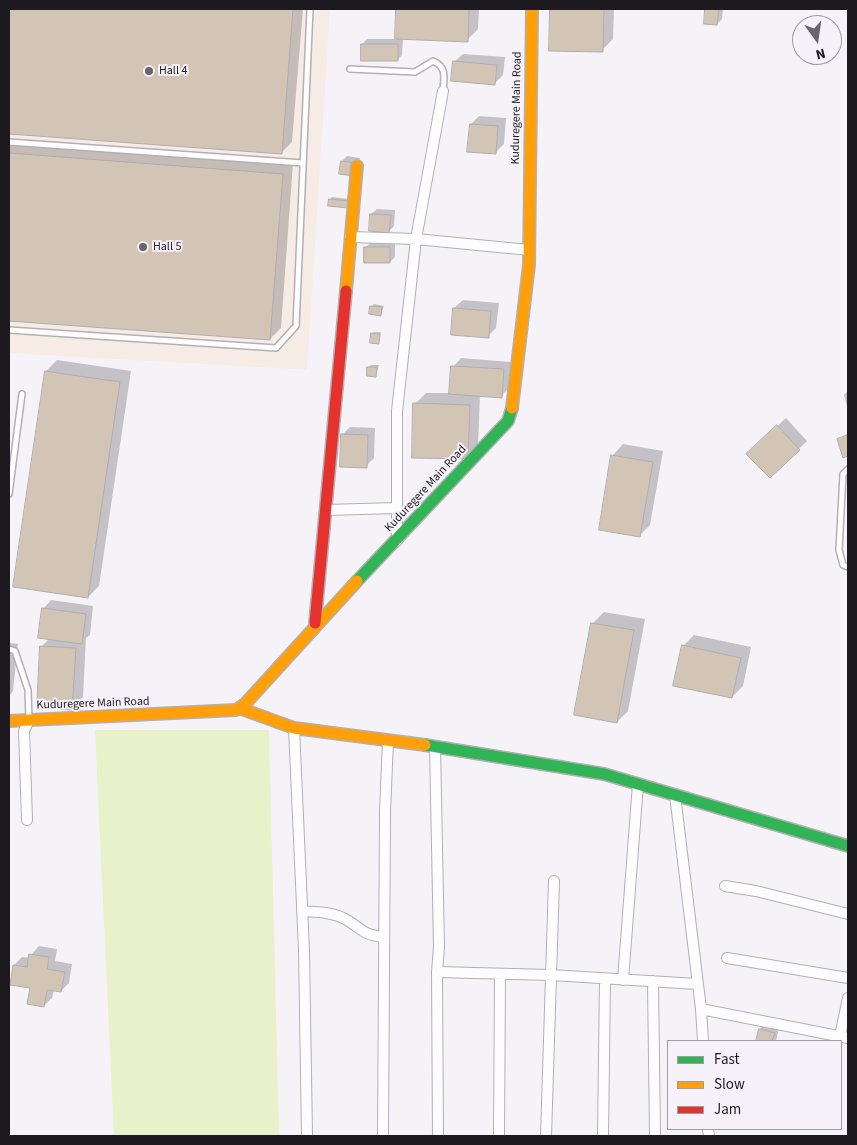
<!DOCTYPE html>
<style>
body{margin:0}
#map{position:relative;width:857px;height:1145px;overflow:hidden;background:#f6f3f8;font-family:"Source Sans 3",sans-serif}
canvas{display:block}
.frame{position:absolute;inset:0;border:10px solid #1c1a1e;pointer-events:none}
.legend{position:absolute;left:667px;top:1040px;width:175px;height:90px;box-sizing:border-box;background:#f7f1fa;border:1px solid #9f9ba2;margin:0;padding:6px 9px;list-style:none;font-size:15px;color:#1c1a1e}
.legend li{display:flex;align-items:center;gap:10px;height:25px}
.legend b{width:25px;border:1px solid #9f9ba2}
.north{position:absolute;left:792px;top:15px;width:50px;height:50px;box-sizing:border-box;background:#f7f1fa;border:1px solid #9f9ba2;border-radius:50%;rotate:166deg;font-size:14px;font-weight:700;line-height:20px;text-align:center;color:#1c1a1e}
.north::after{content:'';display:block;margin:auto;width:18px;height:22px;background:#68666a;clip-path:polygon(50% 0,100% 100%,50% 72%,0 100%)}
</style>
<div id="map">
<canvas width="857" height="1145"></canvas>
<div class="frame"></div>
<ul class="legend">
<li><b style="height:6px;background:#30b455"></b>Fast</li>
<li><b style="height:6px;background:#ff9f0a"></b>Slow</li>
<li><b style="height:6px;background:#e5322d"></b>Jam</li>
</ul>
<div class="north">N</div>
</div>
<script>
const ctx = document.querySelector('canvas').getContext('2d');
ctx.lineJoin = 'round';
function fillPath(path, color) {
  ctx.fillStyle = color;
  ctx.fill(path, 'evenodd');
}
function trace(path, color, width, dash) {
  ctx.strokeStyle = color;
  ctx.lineWidth = width;
  ctx.lineCap = dash ? 'butt' : 'round';
  ctx.setLineDash(dash || []);
  ctx.stroke(path);
}
function write(font, color, halo, rows, align = 'center') {
  ctx.font = font + ' "Source Sans 3",sans-serif';
  ctx.lineWidth = 4;
  ctx.setLineDash([]);
  ctx.textBaseline = 'middle';
  ctx.strokeStyle = halo;
  ctx.fillStyle = color;
  for (const [text, x, y, turn = 0] of rows) {
    ctx.save();
    ctx.translate(x, y);
    ctx.rotate((+turn || 0) * Math.PI / 180);
    ctx.textAlign = isNaN(turn) ? turn : align;
    if (halo) ctx.strokeText(text, 0, 0);
    ctx.fillText(text, 0, 0);
    ctx.restore();
  }
}
const commercial = new Path2D(`
 M 9,9 L 330,9 L 307,370 L 9,353 Z`);
const green = new Path2D(`
 M 95,730 L 269,730 L 279,1136 L 114,1136 Z`);
const shadow = new Path2D(`
 M 9,9 L 303,9 L 292,142 L 281,153 L 9,133 Z
 M 398,9 L 479,9 L 478,29 L 467,40 L 403,38 L 402,55 L 397,60 L 362,44 L 367,39 L 396,39 Z
 M 552,9 L 614,9 L 613,39 L 602,50 L 551,49 Z
 M 707,9 L 723,9 L 722,19 L 717,24 L 705,22 Z
 M 463,54 L 505,57 L 503,75 L 495,83 L 454,62 Z
 M 479,116 L 506,118 L 504,144 L 496,152 L 471,124 Z
 M 9,142 L 293,163 L 281,328 L 270,339 L 9,319 Z
 M 347,156 L 360,158 L 358,169 L 340,173 L 342,161 Z
 M 332,197 L 350,199 L 350,205 L 330,199 Z
 M 377,209 L 395,210 L 394,226 L 389,231 L 371,214 Z
 M 371,242 L 395,243 L 395,257 L 390,262 L 365,248 Z
 M 463,300 L 499,303 L 496,328 L 488,336 L 452,333 L 454,308 Z
 M 374,304 L 384,306 L 381,314 L 371,307 Z
 M 374,332 L 381,332 L 378,343 L 372,334 Z
 M 461,358 L 511,362 L 509,388 L 501,396 L 480,395 L 478,447 L 467,458 L 415,404 L 426,393 L 451,393 L 453,367 Z
 M 57,360 L 131,371 L 99,586 L 88,597 L 46,371 Z
 M 371,365 L 379,365 L 376,376 L 369,367 Z
 M 848,391 L 848,410 L 844,395 Z
 M 786,418 L 807,441 L 770,477 L 748,454 Z
 M 350,427 L 375,428 L 374,458 L 366,466 L 342,435 Z
 M 848,433 L 848,455 L 844,456 L 839,440 Z
 M 623,444 L 663,451 L 650,525 L 639,536 L 612,456 Z
 M 51,600 L 93,606 L 90,635 L 86,638 L 83,697 L 72,708 L 41,647 L 49,639 L 43,609 Z
 M 604,612 L 645,619 L 628,711 L 617,722 L 576,714 L 593,623 Z
 M 694,635 L 751,647 L 743,686 L 732,697 L 683,646 Z
 M 9,643 L 18,644 L 13,691 L 9,696 Z
 M 39,946 L 57,949 L 55,961 L 72,964 L 69,983 L 61,991 L 54,989 L 52,998 L 44,1006 L 14,965 L 22,957 L 30,958 L 31,955 Z
 M 765,1024 L 779,1028 L 776,1041 L 757,1041 L 760,1029 Z`);
const building = new Path2D(`
 M 9,9 L 293,9 L 282,154 L 9,134 Z
 M 396,9 L 469,9 L 468,42 L 395,39 Z
 M 550,9 L 604,9 L 603,52 L 549,51 Z
 M 705,9 L 719,9 L 717,25 L 704,24 Z
 M 361,44 L 398,44 L 398,61 L 361,61 Z
 M 453,61 L 497,65 L 495,85 L 451,81 Z
 M 470,124 L 498,126 L 496,154 L 467,152 Z
 M 9,153 L 283,174 L 270,340 L 9,321 Z
 M 341,161 L 355,163 L 353,176 L 339,174 Z
 M 329,199 L 349,201 L 348,208 L 328,206 Z
 M 370,214 L 391,215 L 389,233 L 369,231 Z
 M 364,247 L 390,247 L 390,263 L 364,263 Z
 M 370,306 L 382,307 L 381,316 L 369,314 Z
 M 453,308 L 491,311 L 489,338 L 451,335 Z
 M 371,333 L 380,334 L 379,344 L 370,343 Z
 M 451,366 L 504,369 L 502,398 L 449,394 Z
 M 367,367 L 377,367 L 376,377 L 367,376 Z
 M 45,371 L 120,382 L 88,598 L 13,587 Z
 M 413,403 L 470,405 L 468,459 L 412,458 Z
 M 777,425 L 800,450 L 770,478 L 746,454 Z
 M 341,434 L 368,435 L 367,468 L 340,467 Z
 M 848,435 L 848,456 L 843,458 L 837,439 Z
 M 611,455 L 653,462 L 640,537 L 599,530 Z
 M 42,608 L 86,614 L 82,644 L 38,638 Z
 M 591,623 L 634,630 L 617,723 L 574,715 Z
 M 682,645 L 741,658 L 732,698 L 673,686 Z
 M 40,646 L 76,648 L 72,710 L 37,708 Z
 M 29,954 L 49,957 L 47,969 L 65,972 L 61,992 L 47,990 L 44,1007 L 27,1004 L 30,988 L 10,985 L 13,965 L 27,967 Z
 M 759,1029 L 775,1033 L 772,1041 L 756,1041 Z`);
const lane = new Path2D(`
 M 350,69 L 415,72 L 433,61 C 447,67 444,77 443,91
 M 9,142 L 303,163
 M 9,330 L 276,348 L 296,326 L 310,9
 M 848,469 L 843,474 L 839,550 L 843,565 L 848,567
 M 9,494 L 22,394
 M 9,649 L 15,651 L 28,690 L 29,720`);
const street = new Path2D(`
 M 350,237 L 416,239 L 529,250
 M 326,510 L 396,508
 M 397,541 L 397,411 L 416,239 L 443,91
 M 294,728 L 304,950 L 307,1136
 M 435,746 L 439,947 L 437,972 L 438,1136
 M 675,795 L 701,1009 L 703,1041
 M 27,820 L 24,731 L 29,720
 M 725,886 L 756,891 L 848,914
 M 302,911 C 316,912 333,912 345,919 C 363,929 362,935 384,937
 M 727,958 L 848,978
 M 437,972 L 551,975 L 697,984
 M 623,980 L 638,784
 M 653,981 L 655,1136
 M 701,1009 L 848,1038
 M 840,1036 L 848,998
 M 708,1129 L 709,1136
 M 383,1136 L 385,812 L 388,740
 M 499,1136 L 500,974
 M 546,1136 L 554,881
 M 603,1136 L 605,979`);
const fast = new Path2D(`
 M 357,581 L 508,421 L 512,408
 M 425,745 L 604,774 L 848,846`);
const slow = new Path2D(`
 M 346,291 L 357,166
 M 512,408 L 529,265 L 532,9
 M 239,708 L 294,728 L 425,745
 M 9,721 L 236,710 L 245,704 L 357,581`);
const jam = new Path2D(`
 M 315,623 L 346,291`);
const markers = [
 [149,71,5,"#68666a"],
 [143,247,5,"#68666a"]
];
const poiNames = [
 ["Hall 4",159,71],
 ["Hall 5",153,247]
];
const streetNames = [
 ["Kuduregere Main Road",517,108,-89],
 ["Kuduregere Main Road",426,489,-47],
 ["Kuduregere Main Road",93,704,-2]
];
fillPath(commercial, '#f7ece5');
fillPath(green, '#e9f1ca');
fillPath(shadow, '#0003');
fillPath(building, '#d2c5b6');
trace(building, '#b1aeaf', 1);
trace(lane, '#b2b0b4', 8);
trace(street, '#b2b0b4', 12);
trace(fast, '#b2b0b4', 14);
trace(slow, '#b2b0b4', 14);
trace(jam, '#b2b0b4', 14);
trace(lane, '#fefdfe', 5);
trace(street, '#fefdfe', 10);
trace(fast, '#30b455', 11);
trace(slow, '#ff9f0a', 11);
trace(jam, '#e5322d', 11);
for (const [x, y, r, color] of markers) {
  const dot = new Path2D();
  dot.arc(x, y, r, 0, 2 * Math.PI);
  ctx.fillStyle = color;
  ctx.fill(dot);
  trace(dot, '#f7f1fa', 2);
}
write('12px', '#1c1a1e', '#f7f1fa', poiNames, 'left');
write('12px', '#1c1a1e', '#f7f1fa', streetNames);
</script>
